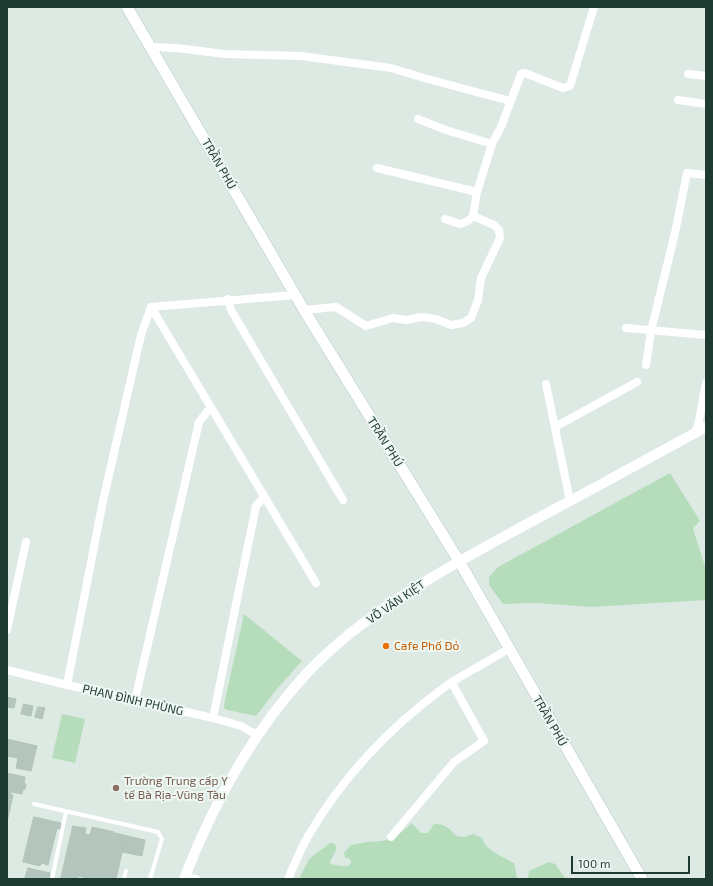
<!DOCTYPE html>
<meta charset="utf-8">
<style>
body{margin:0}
#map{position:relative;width:713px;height:886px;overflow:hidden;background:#ddeae3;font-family:"Exo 2",sans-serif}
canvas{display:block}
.frame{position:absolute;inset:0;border:8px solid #1e3a31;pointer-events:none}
.scale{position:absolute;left:571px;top:856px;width:119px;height:18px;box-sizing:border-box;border:2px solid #1e3a31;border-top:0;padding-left:5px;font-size:12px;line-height:14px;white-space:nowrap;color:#1e3a31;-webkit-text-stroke:3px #eef7f2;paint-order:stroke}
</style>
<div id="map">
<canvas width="713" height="886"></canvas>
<div class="frame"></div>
<div class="scale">100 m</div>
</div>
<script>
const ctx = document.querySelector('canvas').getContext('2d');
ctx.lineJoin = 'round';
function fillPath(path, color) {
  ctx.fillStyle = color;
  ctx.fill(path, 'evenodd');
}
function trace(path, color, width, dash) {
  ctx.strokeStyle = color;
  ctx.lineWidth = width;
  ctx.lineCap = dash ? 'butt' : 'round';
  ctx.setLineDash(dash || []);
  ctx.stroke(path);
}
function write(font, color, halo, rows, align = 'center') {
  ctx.font = font + ' "Exo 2",sans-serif';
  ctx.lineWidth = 4;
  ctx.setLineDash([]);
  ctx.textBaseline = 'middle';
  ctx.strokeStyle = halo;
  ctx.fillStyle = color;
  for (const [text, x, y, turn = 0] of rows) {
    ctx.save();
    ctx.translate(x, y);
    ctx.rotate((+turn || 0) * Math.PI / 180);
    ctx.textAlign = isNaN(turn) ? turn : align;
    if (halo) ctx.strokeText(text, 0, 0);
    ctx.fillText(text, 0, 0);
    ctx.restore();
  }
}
const green = new Path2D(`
 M 670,473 L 700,521 L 693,528 L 706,570 L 706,600 L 592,607 L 535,603 L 503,604 L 489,585 L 489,577 L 498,567 Z
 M 244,614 L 302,661 L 276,690 L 256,716 L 227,710 L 224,708 L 224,704 Z
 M 62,714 L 85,719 L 75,763 L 52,758 Z
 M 412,823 L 421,833 L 428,833 L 434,824 C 445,824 449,827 456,836 L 464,837 L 473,834 L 482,838 L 486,846 L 495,853 L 514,863 L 516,871 L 517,879 L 299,879 L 309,859 L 330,843 L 334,843 L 337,848 L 330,862 L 331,864 L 341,866 L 348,866 L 351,863 L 350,859 L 345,858 L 344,853 L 351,845 L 367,842 L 382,841 L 397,836 Z
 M 549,862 L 555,864 L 566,879 L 528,879 L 529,871 Z`);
const building = new Path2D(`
 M 7,697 L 16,699 L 14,708 L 7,707 Z
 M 24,704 L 33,706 L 31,716 L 21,714 Z
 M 38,707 L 45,708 L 42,719 L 35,717 Z
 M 7,739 L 37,746 L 31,771 L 16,768 L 18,758 L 7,756 Z
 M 7,773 L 25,777 L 24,783 L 26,784 L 25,789 L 23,789 L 22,794 L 11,792 L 10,794 L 13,795 L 7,822 Z
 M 34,817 L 61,823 L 60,829 L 57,828 L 48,865 L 41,863 L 40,866 L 23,862 Z
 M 73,826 L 86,828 L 85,834 L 90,835 L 92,827 L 114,832 L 112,841 L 124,844 L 116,879 L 92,879 L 78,876 L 78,879 L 61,879 Z
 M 115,833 L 145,840 L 142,856 L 122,852 L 124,844 L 113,842 Z
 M 28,868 L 50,873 L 49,879 L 25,879 Z`);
const service = new Path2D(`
 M 34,804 L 158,832 L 162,839 L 150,879
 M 52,879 L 66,812
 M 124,879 L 126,871`);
const minor = new Path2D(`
 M 150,47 L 176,48 L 225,54 L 301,56 L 391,68 L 424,78 L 510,101
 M 688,74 L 706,76
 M 678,100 L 706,104
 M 418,119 L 446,130 L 492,144
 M 377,168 L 477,192
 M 445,219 L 460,224 L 468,221 L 473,216 L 477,192 L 492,144 L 501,127 L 521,74 L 525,73 L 563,88 L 570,86 L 594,7
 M 228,299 L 231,310 L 343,500
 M 151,307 L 316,583
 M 151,307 L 295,295
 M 304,310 L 336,307 L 366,326 L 393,318 L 406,320 L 421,317 L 436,319 L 451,325 L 463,323 L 471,318 L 478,300 L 481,278 L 500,238 L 499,230 L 494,225 L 473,216
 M 626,328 L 706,335
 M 646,365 L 651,331 L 675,233 L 687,173 L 706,175
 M 546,384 L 570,501
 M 555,427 L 637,382
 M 695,434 L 699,421 L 706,383
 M 7,630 L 26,542
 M 7,670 L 67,685 L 213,718 L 241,726 L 257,735
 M 67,685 L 103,501 L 141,335 L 151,307
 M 135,700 L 199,422 L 210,408
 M 213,718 L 256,506 L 264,497
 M 391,837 L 454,762 L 484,741 L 452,683
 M 185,877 L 196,879
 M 288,879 C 294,865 300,851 307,838 C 342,777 390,727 446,686 C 466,672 489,662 509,648`);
const tertiary = new Path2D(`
 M 184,879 C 213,804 253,731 308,672 C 369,608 450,566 527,524 C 587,492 646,460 706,427`);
const secondary = new Path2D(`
 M 127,7 L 304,310 L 459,561 L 642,879`);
const markers = [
 [386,646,4,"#e8710a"],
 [116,788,4,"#8d6e63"]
];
const streetNames = [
 ["TRẦN PHÚ",219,164,60],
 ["TRẦN PHÚ",385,442,58],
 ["VÕ VĂN KIỆT",396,602,-34],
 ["PHAN ĐÌNH PHÙNG",133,700,13],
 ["TRẦN PHÚ",550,721,60]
];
const foodNames = [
 ["Cafe Phố Đỏ",394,646]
];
const educationNames = [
 ["Trường Trung cấp Y",124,781],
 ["tế Bà Rịa-Vũng Tàu",124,795]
];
fillPath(green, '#b5ddbc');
fillPath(building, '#b3c5bc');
trace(building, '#b0c4ba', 1);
trace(secondary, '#b0cabf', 12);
trace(service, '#fff', 4);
trace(minor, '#fff', 8);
trace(tertiary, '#fff', 10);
trace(secondary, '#fff', 11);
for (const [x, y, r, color] of markers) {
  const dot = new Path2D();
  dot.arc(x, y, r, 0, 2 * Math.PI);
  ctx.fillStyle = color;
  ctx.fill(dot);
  trace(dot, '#eef7f2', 1.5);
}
write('12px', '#1e3a31', '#eef7f2', streetNames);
write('12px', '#c56008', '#eef7f2', foodNames, 'left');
write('12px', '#785e54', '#eef7f2', educationNames, 'left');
</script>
